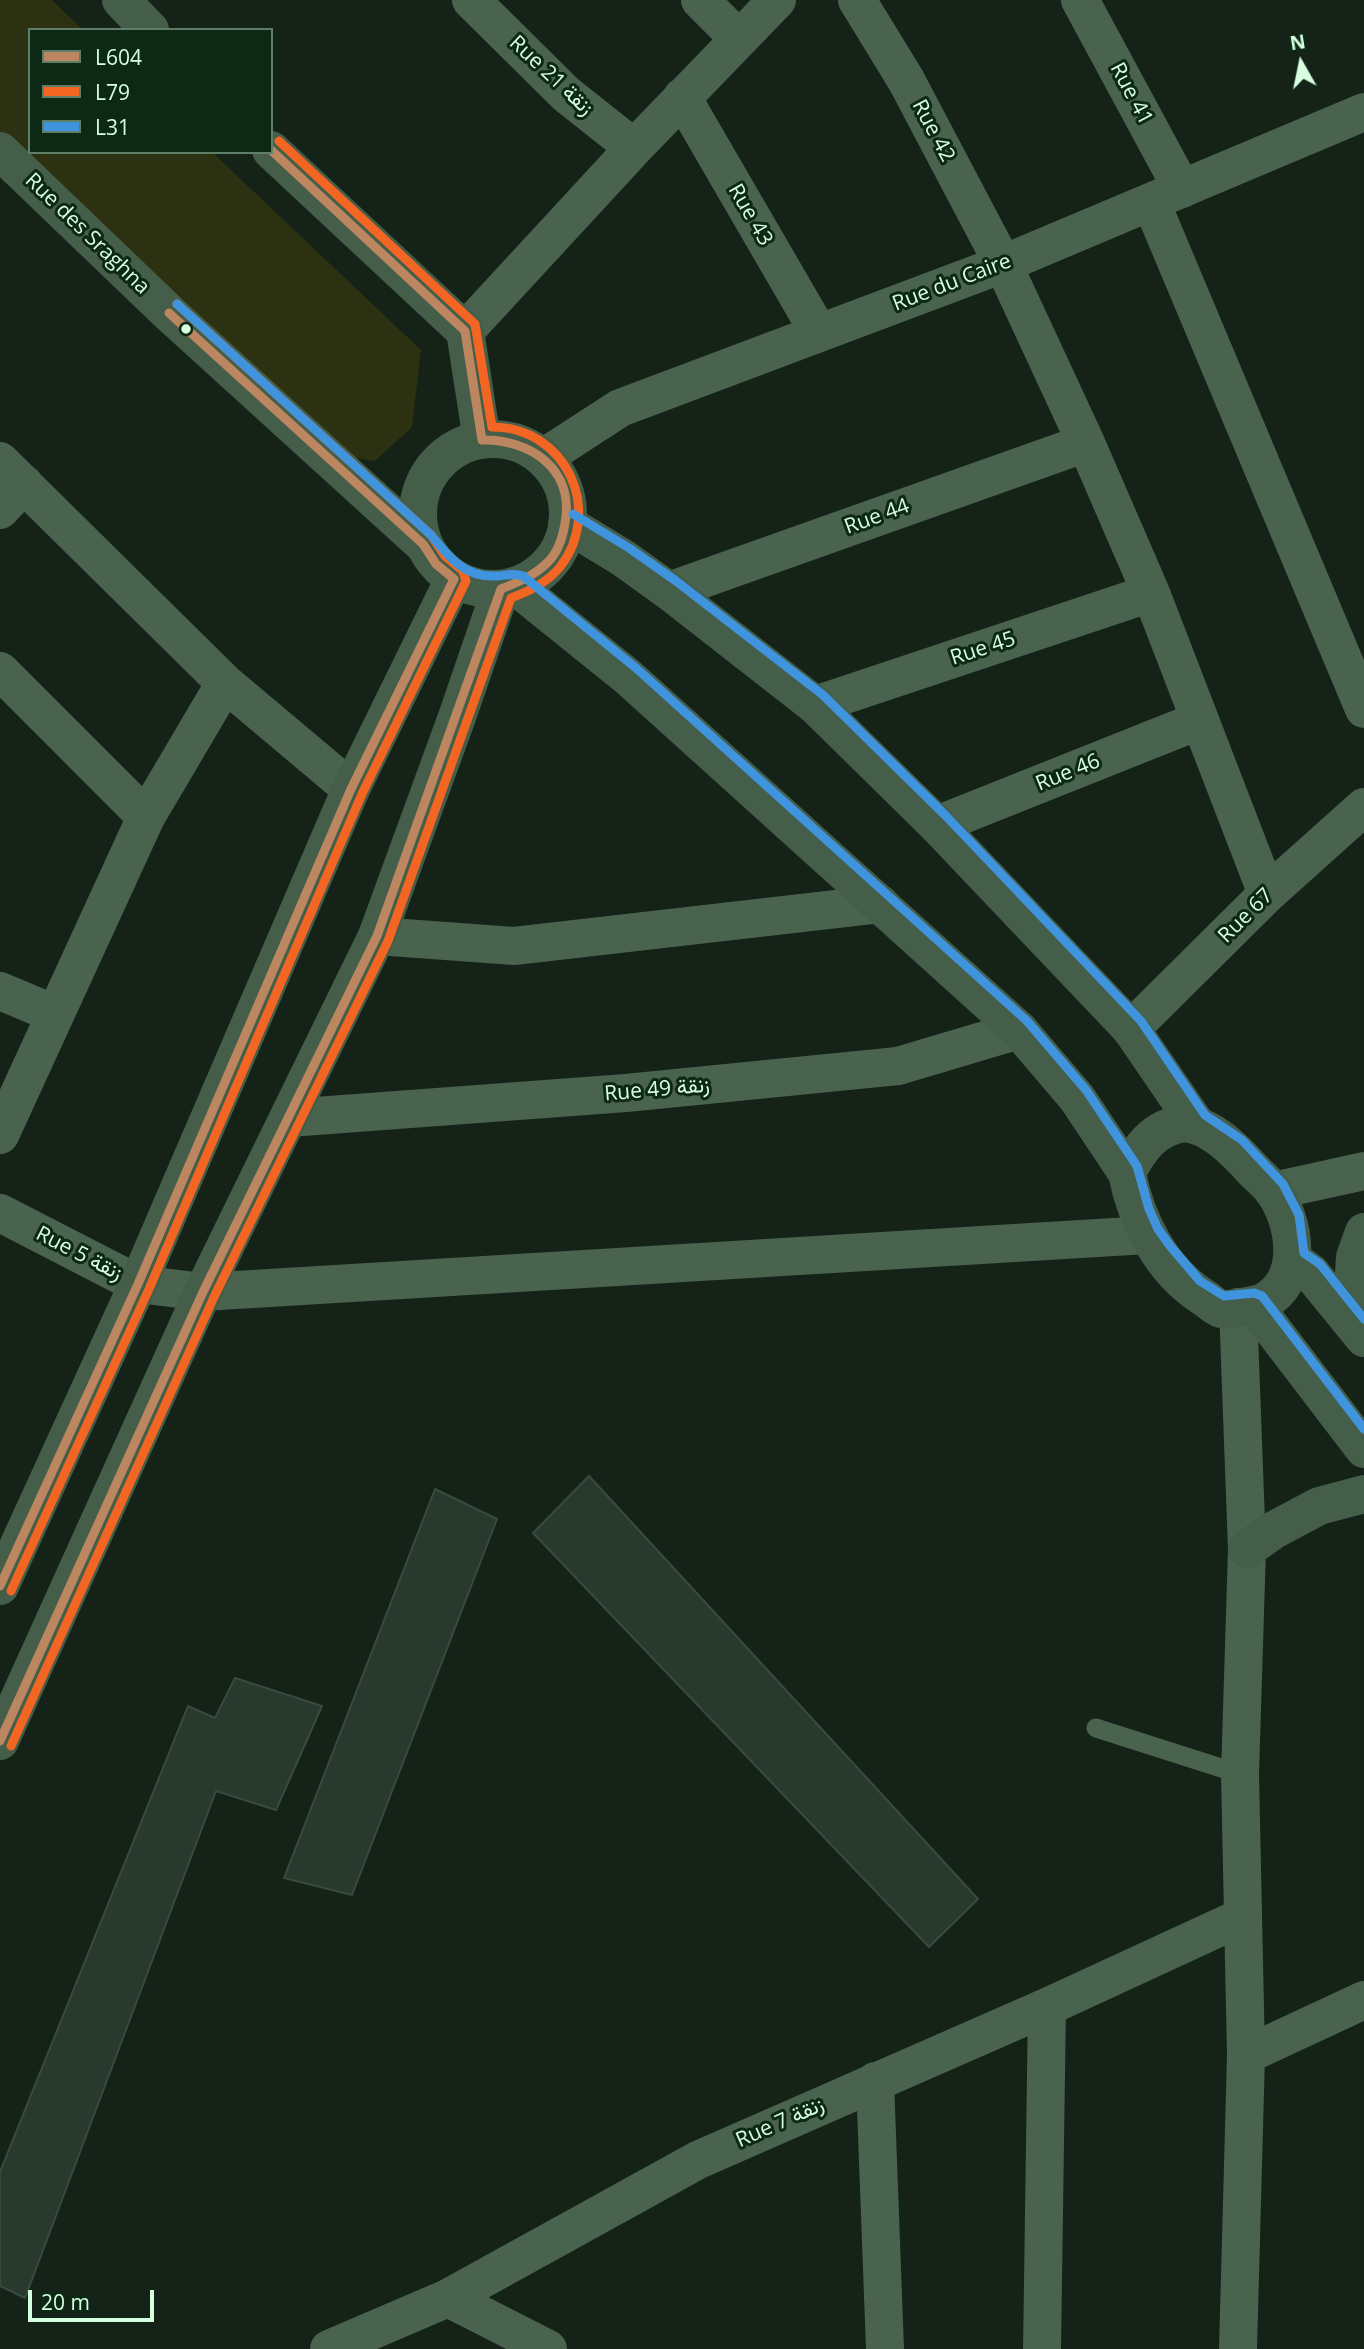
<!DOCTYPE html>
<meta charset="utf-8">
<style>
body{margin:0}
#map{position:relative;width:1364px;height:2349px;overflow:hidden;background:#142218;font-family:"Open Sans",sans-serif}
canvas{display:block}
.legend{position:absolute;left:28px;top:28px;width:245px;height:126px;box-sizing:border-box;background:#0e2816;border:2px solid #5e7e67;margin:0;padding:9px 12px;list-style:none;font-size:21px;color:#d6ffe0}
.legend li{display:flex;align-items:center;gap:14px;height:35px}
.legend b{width:35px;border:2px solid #5e7e67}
.north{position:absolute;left:1266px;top:28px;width:70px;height:70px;-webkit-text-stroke:5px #0e2816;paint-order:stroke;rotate:351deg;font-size:19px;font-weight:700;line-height:28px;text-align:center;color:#d6ffe0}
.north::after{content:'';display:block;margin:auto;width:24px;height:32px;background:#d6ffe0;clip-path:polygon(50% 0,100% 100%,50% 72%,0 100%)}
.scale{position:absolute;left:28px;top:2290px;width:126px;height:32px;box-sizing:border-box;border:4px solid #d6ffe0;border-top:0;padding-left:9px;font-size:21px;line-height:24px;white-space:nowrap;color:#d6ffe0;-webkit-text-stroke:5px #0e2816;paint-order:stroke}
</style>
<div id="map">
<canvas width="1364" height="2349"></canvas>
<ul class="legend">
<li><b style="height:9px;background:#bb8660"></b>L604</li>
<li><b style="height:9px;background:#f26522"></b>L79</li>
<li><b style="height:9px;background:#4094de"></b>L31</li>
</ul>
<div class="north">N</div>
<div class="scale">20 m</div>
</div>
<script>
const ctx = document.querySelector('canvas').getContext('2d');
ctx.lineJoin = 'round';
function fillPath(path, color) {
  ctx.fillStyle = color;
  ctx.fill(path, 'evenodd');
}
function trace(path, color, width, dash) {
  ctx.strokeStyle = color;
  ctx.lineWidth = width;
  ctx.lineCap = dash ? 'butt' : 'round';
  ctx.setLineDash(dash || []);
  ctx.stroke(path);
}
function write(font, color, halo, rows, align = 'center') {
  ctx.font = font + ' "Open Sans",Vazirmatn,sans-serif';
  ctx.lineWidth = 6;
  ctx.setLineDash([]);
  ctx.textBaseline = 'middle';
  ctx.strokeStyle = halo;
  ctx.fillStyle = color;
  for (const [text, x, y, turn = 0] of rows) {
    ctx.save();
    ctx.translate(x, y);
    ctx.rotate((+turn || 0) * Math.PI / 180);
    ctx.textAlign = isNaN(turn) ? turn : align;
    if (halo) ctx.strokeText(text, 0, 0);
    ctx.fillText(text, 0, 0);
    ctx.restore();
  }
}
const green = new Path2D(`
 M 0,0 L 52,0 L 83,30 L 30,30 L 30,152 L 212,152 L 421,350 L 412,427 L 375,461 L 339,455 L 0,132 Z`);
const building = new Path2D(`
 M 589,1476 L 978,1899 L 929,1947 L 533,1533 Z
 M 435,1489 L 497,1519 L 352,1895 L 284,1878 Z
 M 235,1678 L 322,1706 L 276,1810 L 216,1791 L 25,2298 L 0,2286 L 0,2172 L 188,1706 L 215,1718 Z`);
const lane = new Path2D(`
 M 1096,1728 L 1240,1774`);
const street = new Path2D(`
 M 471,0 L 566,94 L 634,148
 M 700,0 L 739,39
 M 857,0 L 906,80 L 1003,264 L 1086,443 L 1151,593 L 1267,894
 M 1080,0 L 1182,189
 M 682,97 L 819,333
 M 1151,202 L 1364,709
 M 465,331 L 634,148 L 777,0
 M 543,458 L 620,408 L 1003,264 L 1364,112
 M 0,461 L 225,683 L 351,789
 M 0,510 L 24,484
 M 669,591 L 1086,443
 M 0,671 L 146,817
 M 815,705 L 1151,593
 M 937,825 L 1198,721
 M 377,936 L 514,946 L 880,904
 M 0,991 L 55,1014
 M 1131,1029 L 1267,894 L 1364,807
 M 289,1118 L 626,1093 L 898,1066 L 1019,1030
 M 0,1135 L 146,817 L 225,683
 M 1273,1191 L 1364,1171
 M 0,1213 L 138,1284 L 203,1292 L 1147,1235
 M 1238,1307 L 1247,1549 L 1240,1774 L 1246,2055 L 1238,2349
 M 1246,2055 L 1364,2000
 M 875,2081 L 885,2349
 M 448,2298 L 548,2349
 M 329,2349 L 448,2298 L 698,2160 L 1047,2007 L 1242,1917
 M 1042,2349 L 1047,2007`);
const secondary = new Path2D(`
 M 121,0 L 150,30
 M 271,150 L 465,331 L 482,440
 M 0,151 L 169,313 L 423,544
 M418 514a75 75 0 1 1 150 0a75 75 0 1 1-150 0Z
 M 567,524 L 623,558 L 669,591 L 815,705 L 937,825 L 1131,1029 L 1196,1124
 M 515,586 L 628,677 L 1019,1030 L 1077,1098 L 1127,1173
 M 1184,1123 C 1211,1125 1236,1151 1253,1170 C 1259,1176 1266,1182 1272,1189 C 1296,1221 1305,1281 1263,1302 C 1255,1305 1229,1310 1221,1309 C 1215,1307 1208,1300 1203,1297 C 1161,1270 1136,1220 1127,1173 C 1140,1147 1154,1128 1184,1123 Z
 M 1293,1260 L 1311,1273 L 1364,1338
 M 1254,1305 L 1364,1449
 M 1351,1320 L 1355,1257 L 1364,1232
 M 1247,1549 L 1274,1530 L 1319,1506 L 1364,1494
 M 0,1586 L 138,1284 L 351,789 L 454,579
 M 0,1741 L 203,1292 L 377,936 L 457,717 L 501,589`);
const bus1 = new Path2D(`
 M 0,1586 L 138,1284 L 351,789 L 454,579 L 436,564 L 423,544 L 169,313
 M 0,1741 L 203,1292 L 377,936 L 501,589 C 519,582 534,576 548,562 C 558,552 563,536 565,523 C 575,469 530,439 482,440 L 465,331 L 271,150`);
const bus2 = new Path2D(`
 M 11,1591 L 149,1289 L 362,794 L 466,581 L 463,571 L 445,556 L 431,535 L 177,304
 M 11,1746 L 214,1297 L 388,941 L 511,598 C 529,591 547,583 560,567 C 604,510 566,427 492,427 L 475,324 L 279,141`);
const bus3 = new Path2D(`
 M 177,304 L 431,535 C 449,557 464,577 495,576 C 505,576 513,572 523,576 L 636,668 L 1027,1021 L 1086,1090 L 1137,1166 L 1149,1209 L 1158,1229 L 1171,1247 L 1200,1281 L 1224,1296 L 1254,1293 L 1262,1296 L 1364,1429
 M 573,514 L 629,548 L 676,581 L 823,695 L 946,816 L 1141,1021 L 1205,1115 L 1242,1140 L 1283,1184 L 1299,1215 L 1304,1253 L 1320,1264 L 1364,1319`);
const markers = [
 [186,329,6,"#d6ffe0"]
];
const streetNames = [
 ["Rue 21 زنقة",551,76,43],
 ["Rue 41",1131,94,62],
 ["Rue 42",933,131,62],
 ["Rue 43",750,215,60],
 ["Rue des Sraghna",87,234,44],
 ["Rue du Caire",952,283,-21],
 ["Rue 44",877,517,-20],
 ["Rue 45",983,649,-18],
 ["Rue 46",1068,773,-22],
 ["Rue 67",1246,916,-45],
 ["Rue 49 زنقة",657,1090,-5],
 ["Rue 5 زنقة",79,1254,27],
 ["Rue 7 زنقة",780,2123,-24]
];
fillPath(green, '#2c3112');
fillPath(building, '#29392e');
trace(building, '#364c3e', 2);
trace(lane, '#49634e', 19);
trace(street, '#49634e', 38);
trace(secondary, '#445e49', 38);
trace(bus1, '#bb8660', 9);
trace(bus2, '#f26522', 9);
trace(bus3, '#4094de', 9);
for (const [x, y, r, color] of markers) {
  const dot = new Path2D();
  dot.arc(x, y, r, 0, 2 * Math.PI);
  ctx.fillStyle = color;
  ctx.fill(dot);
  trace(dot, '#0e2816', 2.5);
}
write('21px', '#d6ffe0', '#0e2816', streetNames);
</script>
